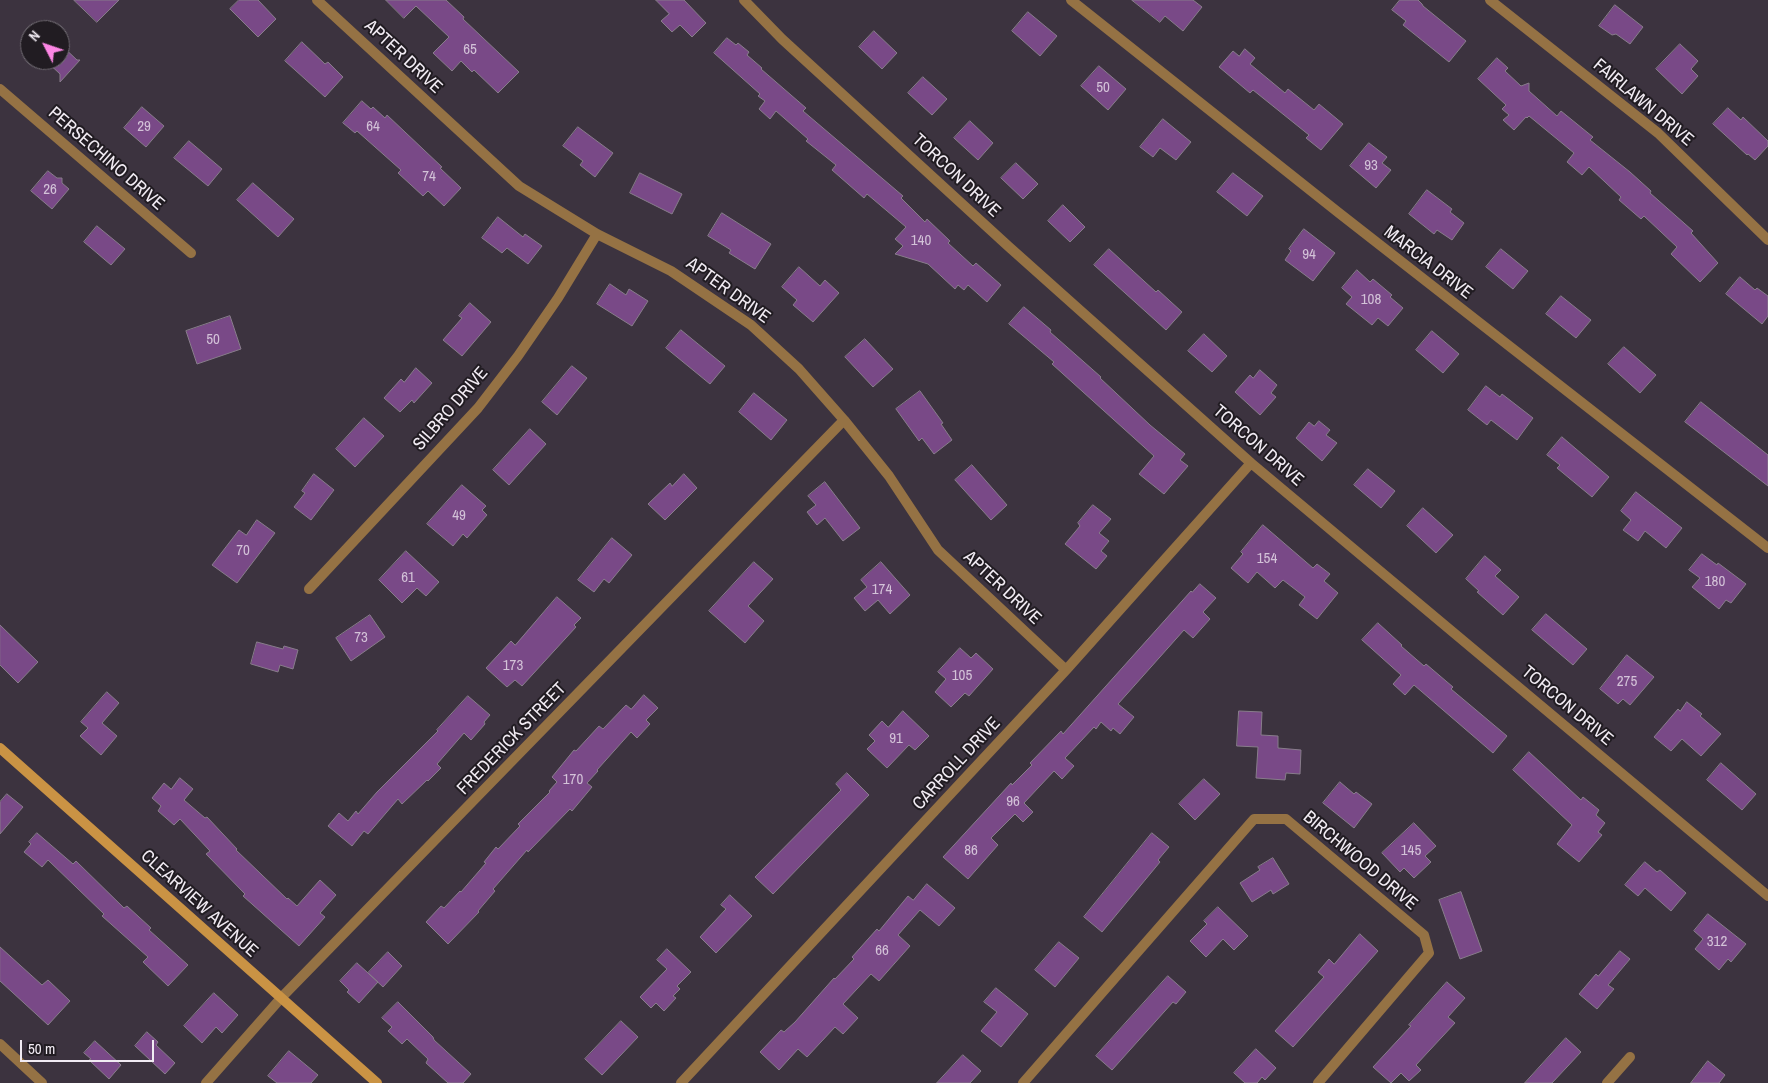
<!DOCTYPE html>
<style>
body{margin:0}
#map{position:relative;width:1768px;height:1083px;overflow:hidden;background:#3c333f;font-family:"Archivo Narrow",sans-serif}
canvas{display:block}
.north{position:absolute;left:20px;top:20px;width:50px;height:50px;box-sizing:border-box;background:#211c22;border:1px solid #746f76;border-radius:50%;rotate:311deg;font-size:14px;font-weight:700;line-height:20px;text-align:center;color:#f1ebf3}
.north::after{content:'';display:block;margin:auto;width:18px;height:22px;background:#fc86e4;clip-path:polygon(50% 0,100% 100%,50% 72%,0 100%)}
.scale{position:absolute;left:20px;top:1040px;width:134px;height:22px;box-sizing:border-box;border:2px solid #f1ebf3;border-top:0;padding-left:6px;font-size:15px;line-height:18px;white-space:nowrap;color:#f1ebf3;-webkit-text-stroke:4px #211c22;paint-order:stroke}
</style>
<div id="map">
<canvas width="1768" height="1083"></canvas>
<div class="north">N</div>
<div class="scale">50 m</div>
</div>
<script>
const ctx = document.querySelector('canvas').getContext('2d');
ctx.lineJoin = 'round';
function fillPath(path, color) {
  ctx.fillStyle = color;
  ctx.fill(path, 'evenodd');
}
function trace(path, color, width, dash) {
  ctx.strokeStyle = color;
  ctx.lineWidth = width;
  ctx.lineCap = dash ? 'butt' : 'round';
  ctx.setLineDash(dash || []);
  ctx.stroke(path);
}
function write(font, color, halo, rows, align = 'center') {
  ctx.font = font + ' "Archivo Narrow",sans-serif';
  ctx.lineWidth = 4;
  ctx.setLineDash([]);
  ctx.textBaseline = 'middle';
  ctx.strokeStyle = halo;
  ctx.fillStyle = color;
  for (const [text, x, y, turn = 0] of rows) {
    ctx.save();
    ctx.translate(x, y);
    ctx.rotate((+turn || 0) * Math.PI / 180);
    ctx.textAlign = isNaN(turn) ? turn : align;
    if (halo) ctx.strokeText(text, 0, 0);
    ctx.fillText(text, 0, 0);
    ctx.restore();
  }
}
const building = new Path2D(`
 M 74,0 L 119,0 L 97,22 Z
 M 239,0 L 258,0 L 276,19 L 258,37 L 230,9 Z
 M 386,0 L 446,0 L 464,17 L 463,19 L 519,72 L 498,93 L 474,70 L 472,72 L 461,61 L 452,71 L 433,53 L 449,37 L 416,6 L 404,18 Z
 M 656,0 L 684,0 L 706,23 L 692,37 L 680,25 L 672,32 L 661,21 L 669,14 Z
 M 1132,0 L 1193,0 L 1202,7 L 1183,31 L 1165,16 L 1160,22 Z
 M 1400,0 L 1418,0 L 1422,4 L 1423,6 L 1466,41 L 1449,62 L 1403,25 L 1406,21 L 1392,10 Z
 M 1615,5 L 1643,27 L 1630,44 L 1616,34 L 1612,35 L 1599,26 Z
 M 1028,12 L 1057,36 L 1040,56 L 1012,31 Z
 M 874,31 L 897,53 L 882,69 L 859,47 Z
 M 727,38 L 736,45 L 738,43 L 749,52 L 747,55 L 762,68 L 761,69 L 806,108 L 803,111 L 903,196 L 901,198 L 925,222 L 927,219 L 950,241 L 948,243 L 973,266 L 976,263 L 1001,285 L 987,302 L 968,285 L 964,290 L 958,285 L 955,289 L 928,264 L 895,254 L 903,246 L 895,239 L 906,227 L 867,194 L 864,198 L 832,170 L 836,165 L 806,141 L 808,139 L 776,111 L 770,119 L 759,109 L 765,101 L 758,96 L 760,94 L 714,53 Z
 M 302,42 L 325,64 L 328,62 L 343,77 L 325,97 L 285,61 Z
 M 60,44 L 77,60 L 80,60 L 60,82 L 60,74 L 45,60 L 60,60 Z
 M 1680,44 L 1698,61 L 1691,69 L 1698,76 L 1682,94 L 1656,69 Z
 M 1245,49 L 1255,58 L 1250,64 L 1285,93 L 1288,89 L 1314,110 L 1319,104 L 1343,124 L 1321,150 L 1306,138 L 1309,135 L 1253,90 L 1250,93 L 1219,67 L 1233,51 L 1239,56 Z
 M 1497,58 L 1508,68 L 1505,71 L 1521,86 L 1529,83 L 1529,91 L 1557,116 L 1561,111 L 1593,137 L 1590,140 L 1630,172 L 1651,191 L 1650,193 L 1693,231 L 1691,233 L 1718,263 L 1700,282 L 1671,254 L 1677,247 L 1644,216 L 1641,219 L 1619,200 L 1621,197 L 1589,167 L 1582,175 L 1567,162 L 1574,153 L 1529,116 L 1527,118 L 1526,117 L 1514,130 L 1503,120 L 1509,115 L 1502,109 L 1506,105 L 1478,79 Z
 M 1099,66 L 1126,89 L 1108,110 L 1081,86 Z
 M 923,77 L 947,99 L 932,115 L 908,93 Z
 M 362,101 L 371,109 L 373,107 L 385,118 L 387,115 L 442,167 L 440,168 L 461,188 L 444,206 L 428,191 L 423,196 L 398,173 L 401,170 L 357,131 L 355,133 L 343,123 Z
 M 142,107 L 164,126 L 146,147 L 124,128 Z
 M 1728,108 L 1741,120 L 1743,117 L 1768,141 L 1768,146 L 1755,160 L 1748,154 L 1747,155 L 1713,124 Z
 M 1163,119 L 1191,142 L 1176,160 L 1160,148 L 1153,157 L 1140,147 Z
 M 970,121 L 993,143 L 978,160 L 954,138 Z
 M 578,127 L 613,153 L 595,177 L 580,165 L 583,161 L 563,146 Z
 M 189,141 L 222,169 L 208,186 L 174,158 Z
 M 1369,143 L 1387,157 L 1382,163 L 1391,170 L 1376,188 L 1350,166 Z
 M 1016,163 L 1038,184 L 1023,199 L 1001,178 Z
 M 48,171 L 57,178 L 62,178 L 62,183 L 69,189 L 52,209 L 31,191 Z
 M 640,173 L 682,194 L 672,214 L 630,193 Z
 M 1233,173 L 1263,196 L 1247,216 L 1217,192 Z
 M 253,183 L 294,219 L 278,237 L 237,200 Z
 M 1427,190 L 1452,209 L 1450,212 L 1464,223 L 1452,240 L 1437,230 L 1434,234 L 1409,214 Z
 M 1063,205 L 1085,227 L 1070,242 L 1048,221 Z
 M 722,213 L 771,244 L 755,269 L 729,253 L 731,250 L 708,236 Z
 M 498,217 L 523,237 L 525,234 L 542,246 L 528,264 L 507,248 L 502,253 L 482,238 Z
 M 97,226 L 125,249 L 111,265 L 84,242 Z
 M 1304,229 L 1335,253 L 1313,281 L 1285,260 L 1291,251 L 1289,249 Z
 M 1109,249 L 1156,292 L 1158,290 L 1182,312 L 1166,330 L 1094,265 Z
 M 1501,249 L 1528,271 L 1513,289 L 1486,267 Z
 M 799,267 L 820,286 L 825,280 L 839,293 L 813,322 L 793,305 L 797,300 L 782,287 Z
 M 1357,270 L 1370,282 L 1373,279 L 1392,295 L 1390,297 L 1403,308 L 1388,326 L 1378,318 L 1372,325 L 1346,304 L 1352,297 L 1342,288 Z
 M 1740,277 L 1755,290 L 1757,288 L 1768,296 L 1768,316 L 1762,324 L 1726,294 Z
 M 610,284 L 626,295 L 629,289 L 648,301 L 632,326 L 597,304 Z
 M 1561,296 L 1591,320 L 1576,338 L 1546,314 Z
 M 470,303 L 491,322 L 462,356 L 443,340 L 462,318 L 459,316 Z
 M 1024,307 L 1051,330 L 1050,332 L 1101,377 L 1100,378 L 1150,425 L 1185,454 L 1180,460 L 1188,466 L 1164,494 L 1139,474 L 1154,456 L 1052,364 L 1054,362 L 1009,324 Z
 M 230,316 L 241,349 L 197,364 L 186,331 Z
 M 681,330 L 725,366 L 710,384 L 666,348 Z
 M 1432,331 L 1459,354 L 1443,373 L 1416,350 Z
 M 1204,334 L 1227,356 L 1212,372 L 1188,351 Z
 M 865,339 L 893,369 L 873,387 L 845,357 Z
 M 1624,347 L 1656,375 L 1640,393 L 1608,364 Z
 M 572,366 L 587,378 L 557,415 L 542,402 Z
 M 416,368 L 432,383 L 414,403 L 412,400 L 400,412 L 384,398 L 401,379 L 404,382 Z
 M 1260,370 L 1277,385 L 1271,393 L 1276,397 L 1260,415 L 1235,392 L 1250,375 L 1253,378 Z
 M 1486,386 L 1500,397 L 1502,394 L 1533,418 L 1517,440 L 1491,420 L 1487,425 L 1468,410 Z
 M 920,391 L 943,423 L 941,424 L 952,440 L 934,454 L 922,438 L 919,441 L 896,409 Z
 M 754,393 L 787,420 L 771,440 L 739,412 Z
 M 1701,402 L 1768,455 L 1768,486 L 1685,422 Z
 M 364,418 L 384,436 L 355,467 L 336,449 Z
 M 1319,421 L 1330,430 L 1326,435 L 1337,443 L 1322,461 L 1296,438 L 1309,422 L 1314,426 Z
 M 530,429 L 546,444 L 509,485 L 493,470 Z
 M 1562,437 L 1609,477 L 1592,497 L 1557,468 L 1560,465 L 1547,455 Z
 M 972,465 L 1007,505 L 991,520 L 955,480 Z
 M 1368,469 L 1395,491 L 1381,508 L 1354,485 Z
 M 314,474 L 334,490 L 311,520 L 294,507 L 305,493 L 302,491 Z
 M 684,474 L 697,488 L 665,520 L 648,504 L 670,483 L 672,486 Z
 M 825,482 L 860,528 L 843,541 L 825,518 L 817,525 L 807,512 L 816,505 L 808,496 Z
 M 462,485 L 486,506 L 482,510 L 487,515 L 467,538 L 463,534 L 453,546 L 427,524 Z
 M 1636,492 L 1682,528 L 1666,548 L 1645,531 L 1638,541 L 1623,530 L 1631,520 L 1621,511 Z
 M 1093,505 L 1111,519 L 1099,533 L 1109,541 L 1101,551 L 1107,556 L 1096,569 L 1065,544 L 1080,526 L 1078,523 Z
 M 1423,508 L 1453,535 L 1436,553 L 1407,526 Z
 M 257,520 L 275,533 L 237,583 L 212,565 L 239,530 L 246,535 Z
 M 1263,525 L 1313,568 L 1317,564 L 1330,574 L 1324,581 L 1338,593 L 1317,619 L 1299,605 L 1305,597 L 1283,580 L 1275,588 L 1257,572 L 1248,583 L 1231,568 L 1243,554 L 1241,552 Z
 M 612,538 L 632,555 L 609,583 L 604,579 L 594,592 L 578,580 Z
 M 406,551 L 439,582 L 426,596 L 417,588 L 402,603 L 379,580 Z
 M 1702,554 L 1717,565 L 1718,563 L 1746,584 L 1731,603 L 1726,600 L 1719,609 L 1692,587 L 1700,578 L 1689,570 Z
 M 1485,556 L 1501,570 L 1495,576 L 1519,597 L 1503,615 L 1477,592 L 1479,591 L 1466,579 Z
 M 754,562 L 773,579 L 748,606 L 764,621 L 745,643 L 709,611 Z
 M 881,562 L 910,595 L 890,614 L 878,600 L 865,611 L 854,598 L 867,587 L 861,580 Z
 M 1200,584 L 1216,598 L 1203,612 L 1210,619 L 1193,638 L 1184,630 L 1118,704 L 1134,717 L 1120,734 L 1113,728 L 1111,731 L 1101,722 L 1096,729 L 1094,727 L 1065,758 L 1074,766 L 1062,779 L 1054,771 L 1024,803 L 1033,812 L 1023,822 L 1015,814 L 991,838 L 998,845 L 968,879 L 943,857 L 1011,783 L 1012,785 L 1032,765 L 1030,763 L 1061,731 L 1063,734 L 1191,591 L 1192,592 Z
 M 557,597 L 581,618 L 574,625 L 576,627 L 522,686 L 515,680 L 507,687 L 486,668 L 511,641 L 515,645 Z
 M 1546,614 L 1587,649 L 1573,665 L 1532,630 Z
 M 370,615 L 385,637 L 351,661 L 336,638 Z
 M 1378,623 L 1402,645 L 1401,646 L 1424,666 L 1426,664 L 1453,687 L 1451,689 L 1507,736 L 1493,753 L 1414,685 L 1405,695 L 1393,684 L 1401,675 L 1362,640 Z
 M 0,625 L 38,662 L 18,683 L 0,665 Z
 M 257,642 L 283,649 L 284,646 L 298,650 L 293,669 L 280,665 L 278,672 L 251,664 Z
 M 960,648 L 971,658 L 976,653 L 993,669 L 969,696 L 965,693 L 951,707 L 935,692 L 946,679 L 938,672 Z
 M 1627,655 L 1654,677 L 1630,705 L 1623,699 L 1618,704 L 1600,689 Z
 M 107,692 L 119,703 L 102,723 L 117,736 L 101,755 L 80,736 L 88,728 L 81,722 Z
 M 644,695 L 658,708 L 646,720 L 650,724 L 637,738 L 631,732 L 597,770 L 598,771 L 587,783 L 592,787 L 572,811 L 570,809 L 528,852 L 527,850 L 493,889 L 495,891 L 478,911 L 479,912 L 448,944 L 426,922 L 441,906 L 444,908 L 460,891 L 461,892 L 486,863 L 484,862 L 496,847 L 498,849 L 520,826 L 518,824 L 550,792 L 549,791 L 557,782 L 552,777 L 574,750 L 576,751 L 599,726 L 603,729 L 626,705 L 631,709 Z
 M 468,696 L 490,715 L 484,722 L 485,724 L 471,740 L 464,733 L 437,764 L 441,768 L 428,781 L 427,780 L 402,804 L 398,799 L 368,834 L 364,831 L 352,846 L 328,826 L 339,813 L 348,821 L 356,811 L 358,814 L 377,792 L 438,731 L 437,730 Z
 M 1687,702 L 1702,714 L 1700,716 L 1721,734 L 1701,756 L 1682,739 L 1671,751 L 1654,737 L 1678,709 L 1680,711 Z
 M 903,711 L 929,736 L 915,750 L 909,745 L 887,768 L 867,749 L 875,741 L 869,735 L 882,721 L 888,727 Z
 M 1239,711 L 1262,712 L 1261,735 L 1278,736 L 1278,748 L 1301,750 L 1300,774 L 1286,773 L 1285,780 L 1256,778 L 1258,747 L 1237,746 Z
 M 1529,752 L 1581,800 L 1583,797 L 1599,810 L 1596,815 L 1605,823 L 1598,832 L 1602,835 L 1579,862 L 1557,844 L 1572,825 L 1513,770 Z
 M 1721,763 L 1756,794 L 1742,810 L 1707,780 Z
 M 847,773 L 869,795 L 773,894 L 755,877 L 841,790 L 836,784 Z
 M 180,778 L 193,789 L 184,800 L 205,818 L 207,817 L 237,849 L 236,850 L 287,899 L 288,898 L 297,906 L 320,880 L 336,895 L 320,913 L 325,917 L 299,946 L 243,896 L 245,894 L 206,854 L 210,851 L 180,819 L 174,825 L 158,811 L 161,806 L 152,798 L 164,783 L 171,789 Z
 M 1204,779 L 1220,794 L 1195,820 L 1179,804 Z
 M 1340,782 L 1354,794 L 1356,792 L 1372,804 L 1354,828 L 1323,803 Z
 M 7,794 L 23,807 L 0,834 L 0,802 Z
 M 1414,823 L 1436,846 L 1425,856 L 1431,862 L 1414,878 L 1404,868 L 1400,872 L 1382,853 Z
 M 37,833 L 73,864 L 76,861 L 124,908 L 127,906 L 151,928 L 149,930 L 188,965 L 168,986 L 143,962 L 148,957 L 102,916 L 104,914 L 48,860 L 42,867 L 24,852 L 31,844 L 29,842 Z
 M 1152,833 L 1169,847 L 1158,860 L 1160,862 L 1102,932 L 1084,917 Z
 M 1273,858 L 1289,884 L 1273,894 L 1271,890 L 1252,902 L 1240,883 L 1260,870 L 1258,867 Z
 M 1645,862 L 1657,872 L 1660,870 L 1686,893 L 1671,911 L 1645,888 L 1638,896 L 1625,885 Z
 M 927,884 L 955,908 L 939,926 L 920,910 L 898,935 L 910,946 L 879,981 L 871,974 L 843,1004 L 858,1018 L 843,1034 L 835,1027 L 807,1057 L 798,1049 L 779,1070 L 760,1052 L 781,1030 L 784,1032 L 795,1022 L 834,978 L 835,979 L 854,959 L 852,957 L 877,929 L 879,931 L 908,896 L 913,900 Z
 M 1461,892 L 1482,951 L 1460,959 L 1439,900 Z
 M 730,895 L 752,916 L 716,953 L 700,937 L 726,909 L 721,905 Z
 M 1218,907 L 1248,936 L 1234,950 L 1223,939 L 1206,957 L 1190,941 L 1207,924 L 1204,921 Z
 M 1708,914 L 1746,944 L 1731,962 L 1728,959 L 1719,970 L 1695,949 L 1703,939 L 1694,931 Z
 M 1360,934 L 1378,951 L 1293,1047 L 1275,1031 L 1324,977 L 1318,972 L 1329,959 L 1334,964 Z
 M 1059,942 L 1079,958 L 1055,987 L 1035,970 Z
 M 0,947 L 42,985 L 48,980 L 70,1001 L 48,1025 L 0,981 Z
 M 667,949 L 691,972 L 677,986 L 680,989 L 673,996 L 676,998 L 664,1011 L 656,1003 L 651,1008 L 640,997 L 667,969 L 657,960 Z
 M 1620,951 L 1630,959 L 1608,985 L 1614,989 L 1597,1009 L 1579,994 L 1596,974 L 1598,976 Z
 M 388,952 L 402,966 L 383,987 L 368,973 Z
 M 357,963 L 378,982 L 359,1003 L 347,992 L 349,990 L 340,981 Z
 M 1168,976 L 1186,992 L 1176,1004 L 1173,1002 L 1112,1070 L 1096,1056 Z
 M 1447,982 L 1465,998 L 1448,1017 L 1455,1023 L 1416,1065 L 1421,1070 L 1409,1081 L 1401,1073 L 1391,1083 L 1373,1067 L 1411,1026 L 1409,1025 Z
 M 996,988 L 1028,1014 L 1001,1047 L 981,1031 L 997,1012 L 984,1002 Z
 M 214,993 L 238,1015 L 222,1033 L 216,1027 L 202,1043 L 184,1026 Z
 M 398,1002 L 433,1037 L 434,1040 L 471,1074 L 463,1083 L 448,1083 L 426,1063 L 428,1059 L 407,1039 L 402,1044 L 388,1031 L 392,1027 L 382,1018 Z
 M 621,1021 L 638,1037 L 602,1075 L 585,1059 Z
 M 147,1032 L 158,1042 L 156,1045 L 175,1063 L 165,1074 L 135,1046 Z
 M 1566,1038 L 1581,1052 L 1552,1083 L 1525,1083 Z
 M 95,1041 L 121,1065 L 109,1079 L 89,1060 L 91,1059 L 84,1053 Z
 M 1256,1049 L 1276,1068 L 1265,1080 L 1262,1077 L 1257,1083 L 1245,1083 L 1234,1073 Z
 M 289,1051 L 318,1075 L 311,1083 L 277,1083 L 268,1076 Z
 M 963,1055 L 981,1071 L 970,1083 L 937,1083 Z
 M 1708,1061 L 1725,1075 L 1719,1083 L 1691,1083 Z`);
const street = new Path2D(`
 M 317,0 L 519,186 L 597,234 L 671,271 L 751,325 L 799,369 L 844,420 L 889,476 L 938,550 L 1066,670
 M 744,0 L 782,39 L 1008,246 L 1251,463 L 1768,896
 M 1071,0 L 1339,213 L 1768,548
 M 1490,0 L 1658,133 L 1768,240
 M 0,89 L 191,253
 M 309,589 L 478,408 L 518,356 L 558,298 L 597,234
 M 0,1044 L 42,1083
 M 206,1083 L 281,998 L 844,420
 M 681,1083 L 1066,670 L 1251,463
 M 1023,1083 L 1254,819 L 1286,819 L 1424,935 L 1429,953 L 1318,1083
 M 1607,1083 L 1630,1057`);
const secondary = new Path2D(`
 M 0,748 L 377,1083`);
const numberNames = [
 ["65",470,50],
 ["50",1103,88],
 ["29",144,127],
 ["64",373,127],
 ["93",1371,166],
 ["74",429,177],
 ["26",50,190],
 ["140",921,241],
 ["94",1309,255],
 ["108",1371,300],
 ["50",213,340],
 ["49",459,516],
 ["70",243,551],
 ["154",1267,559],
 ["61",408,578],
 ["180",1715,582],
 ["174",882,590],
 ["73",361,638],
 ["173",513,666],
 ["105",962,676],
 ["275",1627,682],
 ["91",896,739],
 ["170",573,780],
 ["96",1013,802],
 ["86",971,851],
 ["145",1411,851],
 ["312",1717,942],
 ["66",882,951]
];
const streetNames = [
 ["APTER DRIVE",403,57,43],
 ["FAIRLAWN DRIVE",1643,103,40],
 ["PERSECHINO DRIVE",106,159,41],
 ["TORCON DRIVE",956,176,43],
 ["MARCIA DRIVE",1428,263,38],
 ["APTER DRIVE",728,291,36],
 ["SILBRO DRIVE",451,409,-49],
 ["TORCON DRIVE",1258,446,41],
 ["APTER DRIVE",1002,588,43],
 ["TORCON DRIVE",1567,706,40],
 ["FREDERICK STREET",512,739,-46],
 ["CARROLL DRIVE",957,764,-47],
 ["BIRCHWOOD DRIVE",1360,861,40],
 ["CLEARVIEW AVENUE",199,904,42]
];
fillPath(building, '#794987');
trace(building, '#887d8b', 1);
trace(street, '#957244', 10);
trace(secondary, '#ca9344', 10);
write('15px', '#d3c2d8', null, numberNames);
write('18px', '#f1ebf3', '#211c22', streetNames);
</script>
